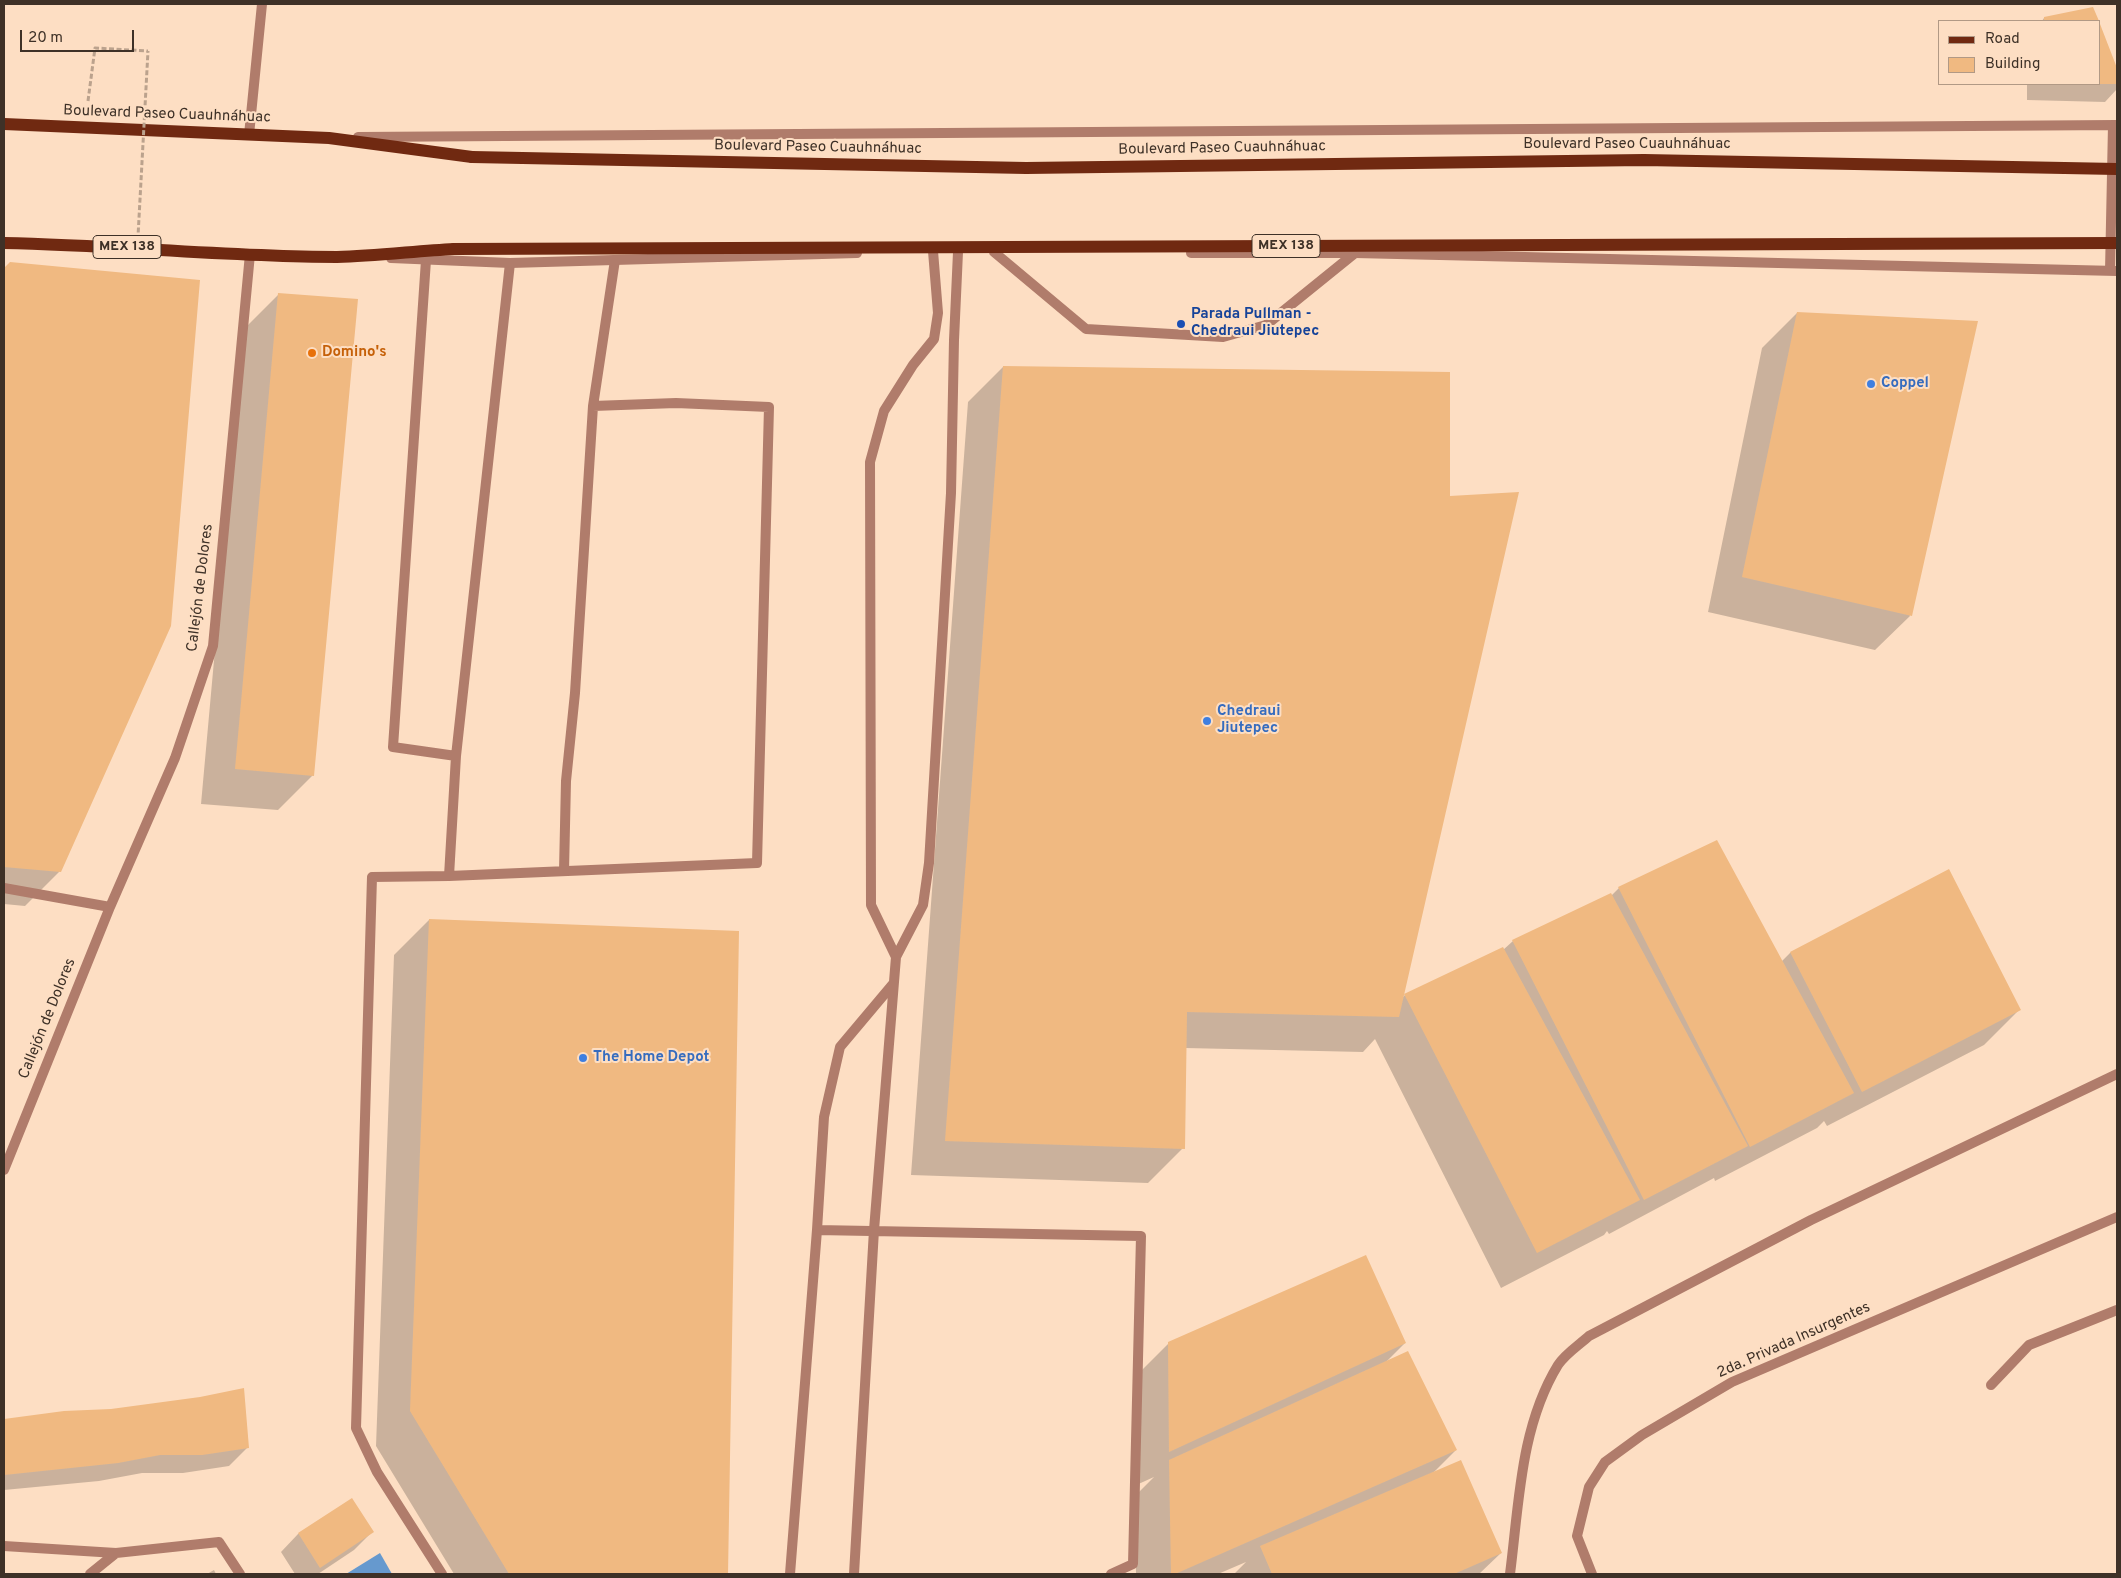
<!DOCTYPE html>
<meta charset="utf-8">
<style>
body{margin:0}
#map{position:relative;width:2121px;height:1578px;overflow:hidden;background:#fddec3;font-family:Overpass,sans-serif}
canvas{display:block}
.frame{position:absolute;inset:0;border:5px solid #3e3127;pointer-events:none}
.legend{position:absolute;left:1938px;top:20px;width:162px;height:65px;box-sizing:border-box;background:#fddec3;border:1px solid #b19985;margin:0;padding:6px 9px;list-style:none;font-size:15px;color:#3e3127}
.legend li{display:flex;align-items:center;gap:10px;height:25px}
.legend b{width:25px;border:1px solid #b19985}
.scale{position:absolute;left:20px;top:30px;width:114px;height:22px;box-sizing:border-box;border:2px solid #3e3127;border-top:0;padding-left:6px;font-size:15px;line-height:18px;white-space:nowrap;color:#3e3127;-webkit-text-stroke:4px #fddec3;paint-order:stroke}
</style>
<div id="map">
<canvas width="2121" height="1578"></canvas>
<div class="frame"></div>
<ul class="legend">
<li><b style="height:6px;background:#702911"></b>Road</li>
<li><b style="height:14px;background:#f0b981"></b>Building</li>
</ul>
<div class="scale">20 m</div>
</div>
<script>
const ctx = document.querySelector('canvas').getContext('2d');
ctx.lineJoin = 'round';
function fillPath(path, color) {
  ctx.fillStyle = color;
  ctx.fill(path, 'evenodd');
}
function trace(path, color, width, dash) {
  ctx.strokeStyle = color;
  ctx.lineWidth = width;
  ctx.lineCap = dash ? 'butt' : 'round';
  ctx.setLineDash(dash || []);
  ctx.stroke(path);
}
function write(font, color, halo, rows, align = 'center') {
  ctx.font = font + ' Overpass,sans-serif';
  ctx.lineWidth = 4;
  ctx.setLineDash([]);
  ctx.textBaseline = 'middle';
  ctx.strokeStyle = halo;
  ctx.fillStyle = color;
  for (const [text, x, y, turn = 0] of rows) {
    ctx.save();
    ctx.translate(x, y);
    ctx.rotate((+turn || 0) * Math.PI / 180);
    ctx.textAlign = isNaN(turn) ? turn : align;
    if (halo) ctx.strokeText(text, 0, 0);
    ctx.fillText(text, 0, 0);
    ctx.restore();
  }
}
const water = new Path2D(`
 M 380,1553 L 392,1574 L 346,1574 Z`);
const shadow = new Path2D(`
 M 2092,9 L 2097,21 L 2042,21 L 2044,18 Z
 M 2100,27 L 2117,71 L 2117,89 L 2105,102 L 2027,100 L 2027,84 L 2100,84 Z
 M 10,264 L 60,871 L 25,906 L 4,904 L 4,269 Z
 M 279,294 L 313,775 L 278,810 L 201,804 L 244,329 Z
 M 1797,313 L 1910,616 L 1875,650 L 1708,612 L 1762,348 Z
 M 1003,367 L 1402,998 L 1405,995 L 1503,950 L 1513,941 L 1611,896 L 1619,888 L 1781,962 L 1790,953 L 1949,871 L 2019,1010 L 1984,1045 L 1827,1126 L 1824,1121 L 1817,1128 L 1715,1181 L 1714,1178 L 1609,1234 L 1607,1231 L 1604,1235 L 1501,1288 L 1375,1039 L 1363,1052 L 1185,1048 L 1183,1148 L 1148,1183 L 911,1175 L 968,402 Z
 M 429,920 L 738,932 L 727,1574 L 454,1574 L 376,1446 L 394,955 Z
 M 1169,1343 L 1405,1343 L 1386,1362 L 1456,1450 L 1433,1473 L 1501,1553 L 1479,1574 L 1234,1574 L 1246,1562 L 1218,1574 L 1136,1574 L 1135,1496 L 1154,1477 L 1134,1486 L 1134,1378 Z
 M 64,1412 L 247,1448 L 229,1466 L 183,1473 L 142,1473 L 99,1481 L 4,1490 L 4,1420 Z
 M 351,1500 L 372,1532 L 354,1550 L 318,1574 L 295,1574 L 281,1552 L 298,1534 Z
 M 214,1570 L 216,1574 L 207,1574 Z`);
const building = new Path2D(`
 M 2093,7 L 2099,21 L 2044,21 L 2044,17 Z
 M 2100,24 L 2117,68 L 2117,84 L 2100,84 Z
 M 10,262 L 200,280 L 171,626 L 61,872 L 4,867 L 4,268 Z
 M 278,293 L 358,299 L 314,776 L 235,769 Z
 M 1797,312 L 1978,321 L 1912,616 L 1742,577 Z
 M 1003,366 L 1450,372 L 1450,496 L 1519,492 L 1399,1017 L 1187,1012 L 1185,1149 L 945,1141 Z
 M 1717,840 L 1854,1093 L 1750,1147 L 1618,887 Z
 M 1949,869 L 2021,1010 L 1862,1092 L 1790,952 Z
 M 1611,893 L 1748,1146 L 1644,1200 L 1512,940 Z
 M 429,919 L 739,931 L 728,1574 L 509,1574 L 410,1411 Z
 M 1503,947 L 1640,1200 L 1537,1253 L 1404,994 Z
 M 1366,1255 L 1406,1343 L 1169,1452 L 1168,1342 Z
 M 1408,1351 L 1457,1450 L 1175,1574 L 1171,1574 L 1169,1460 Z
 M 244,1388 L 249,1448 L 202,1455 L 160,1455 L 118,1463 L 4,1475 L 4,1419 L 64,1411 L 111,1409 L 200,1397 Z
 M 1461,1460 L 1502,1553 L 1454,1574 L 1272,1574 L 1260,1546 Z
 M 352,1498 L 374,1532 L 320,1568 L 298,1533 Z`);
const path = new Path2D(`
 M 88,101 L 95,48 L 148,51`);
const service = new Path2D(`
 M 994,252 L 1086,329 L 1223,337 L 1266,325 L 1355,253
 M 426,260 L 393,747 L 456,756
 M 564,871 L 566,781 L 575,693 L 593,406 L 615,260
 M 449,876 L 757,863 L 769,407 L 676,403 L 593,406
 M 896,957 L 871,905 L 870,462 L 884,411 L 913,365 L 934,339 L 938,313 L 933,251
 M 817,1230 L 1141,1236 L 1133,1564 L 1111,1574
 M 1991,1385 L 2029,1345 L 2117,1310
 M 442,1574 L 377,1472 L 356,1428 L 372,877 L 449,876 L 456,756 L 510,263
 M 790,1574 L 817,1230 L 824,1117 L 840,1047 L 893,984
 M 854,1574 L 874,1230 L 896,957 L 923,905 L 929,863 L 951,493 L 954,340 L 958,252
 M 1510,1574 C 1519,1505 1520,1427 1558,1365 C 1565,1354 1579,1345 1589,1336 L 1811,1220 L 2117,1074`);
const minor = new Path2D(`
 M 249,135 L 262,4
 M 4,888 L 110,907
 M 4,1170 L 110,907 L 175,758 L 213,646 L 250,254
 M 4,1546 L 116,1553 L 219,1542 L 240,1574
 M 90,1574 L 116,1553
 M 1592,1574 L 1577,1536 L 1589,1487 L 1605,1462 L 1642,1435 L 1732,1382 L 2117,1217`);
const tertiary = new Path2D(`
 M 358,137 L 2117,125
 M 1191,253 L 1355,253 L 2117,271
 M 391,258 L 510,263 L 857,253
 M 2110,271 L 2113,125`);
const primary = new Path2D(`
 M 4,124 L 329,138 L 472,157
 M 4,243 C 115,245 226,257 337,257 C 376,256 416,251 454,249`);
const pathBridge = new Path2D(`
 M 137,255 L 148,51`);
const primaryBridge = new Path2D(`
 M 472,157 L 1026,168 L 1644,160 L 2117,169
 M 454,249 L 2117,243`);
const markers = [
 [1181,324,5,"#1a4fb4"],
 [312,353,5,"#e8710a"],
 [1871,384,5,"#3f7fe0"],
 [1207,721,5,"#3f7fe0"],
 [583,1058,5,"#3f7fe0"]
];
const shields = [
 [1286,246,68],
 [127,247,68]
];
const shieldNames = [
 ["MEX 138",1286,246],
 ["MEX 138",127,247]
];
const streetNames = [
 ["Boulevard Paseo Cuauhnáhuac",167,115,2],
 ["Boulevard Paseo Cuauhnáhuac",1627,145],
 ["Boulevard Paseo Cuauhnáhuac",818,148,1],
 ["Boulevard Paseo Cuauhnáhuac",1222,149,-1],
 ["Callejón de Dolores",201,588,-83],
 ["Callejón de Dolores",48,1019,-68],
 ["2da. Privada Insurgentes",1794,1341,-24]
];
const transitNames = [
 ["Parada Pullman -",1191,315],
 ["Chedraui Jiutepec",1191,332]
];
const foodNames = [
 ["Domino's",322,353]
];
const shopNames = [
 ["Coppel",1881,384],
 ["Chedraui",1217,712],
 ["Jiutepec",1217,729],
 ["The Home Depot",593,1058]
];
fillPath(water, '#6699ce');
fillPath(shadow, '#0003');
fillPath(building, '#f0b981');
trace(path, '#bba28d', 3, [5, 2.5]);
trace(service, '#b07c6b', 10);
trace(minor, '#b07c6b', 10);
trace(tertiary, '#b07c6b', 10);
trace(primary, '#702911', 12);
trace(pathBridge, '#bba28d', 3, [5, 2.5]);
trace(primaryBridge, '#702911', 12);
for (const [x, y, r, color] of markers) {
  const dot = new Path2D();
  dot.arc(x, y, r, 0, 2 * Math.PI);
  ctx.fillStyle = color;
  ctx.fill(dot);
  trace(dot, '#fddec3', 2);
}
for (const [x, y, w] of shields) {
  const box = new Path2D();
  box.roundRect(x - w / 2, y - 11.5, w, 23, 4);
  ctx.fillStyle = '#fddec3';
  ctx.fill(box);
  trace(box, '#3e3127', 1);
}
write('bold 14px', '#3e3127', null, shieldNames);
write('15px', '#3e3127', '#fddec3', streetNames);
write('bold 15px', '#164399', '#fddec3', transitNames, 'left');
write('bold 15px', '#c56008', '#fddec3', foodNames, 'left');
write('bold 15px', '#366cbe', '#fddec3', shopNames, 'left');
</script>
